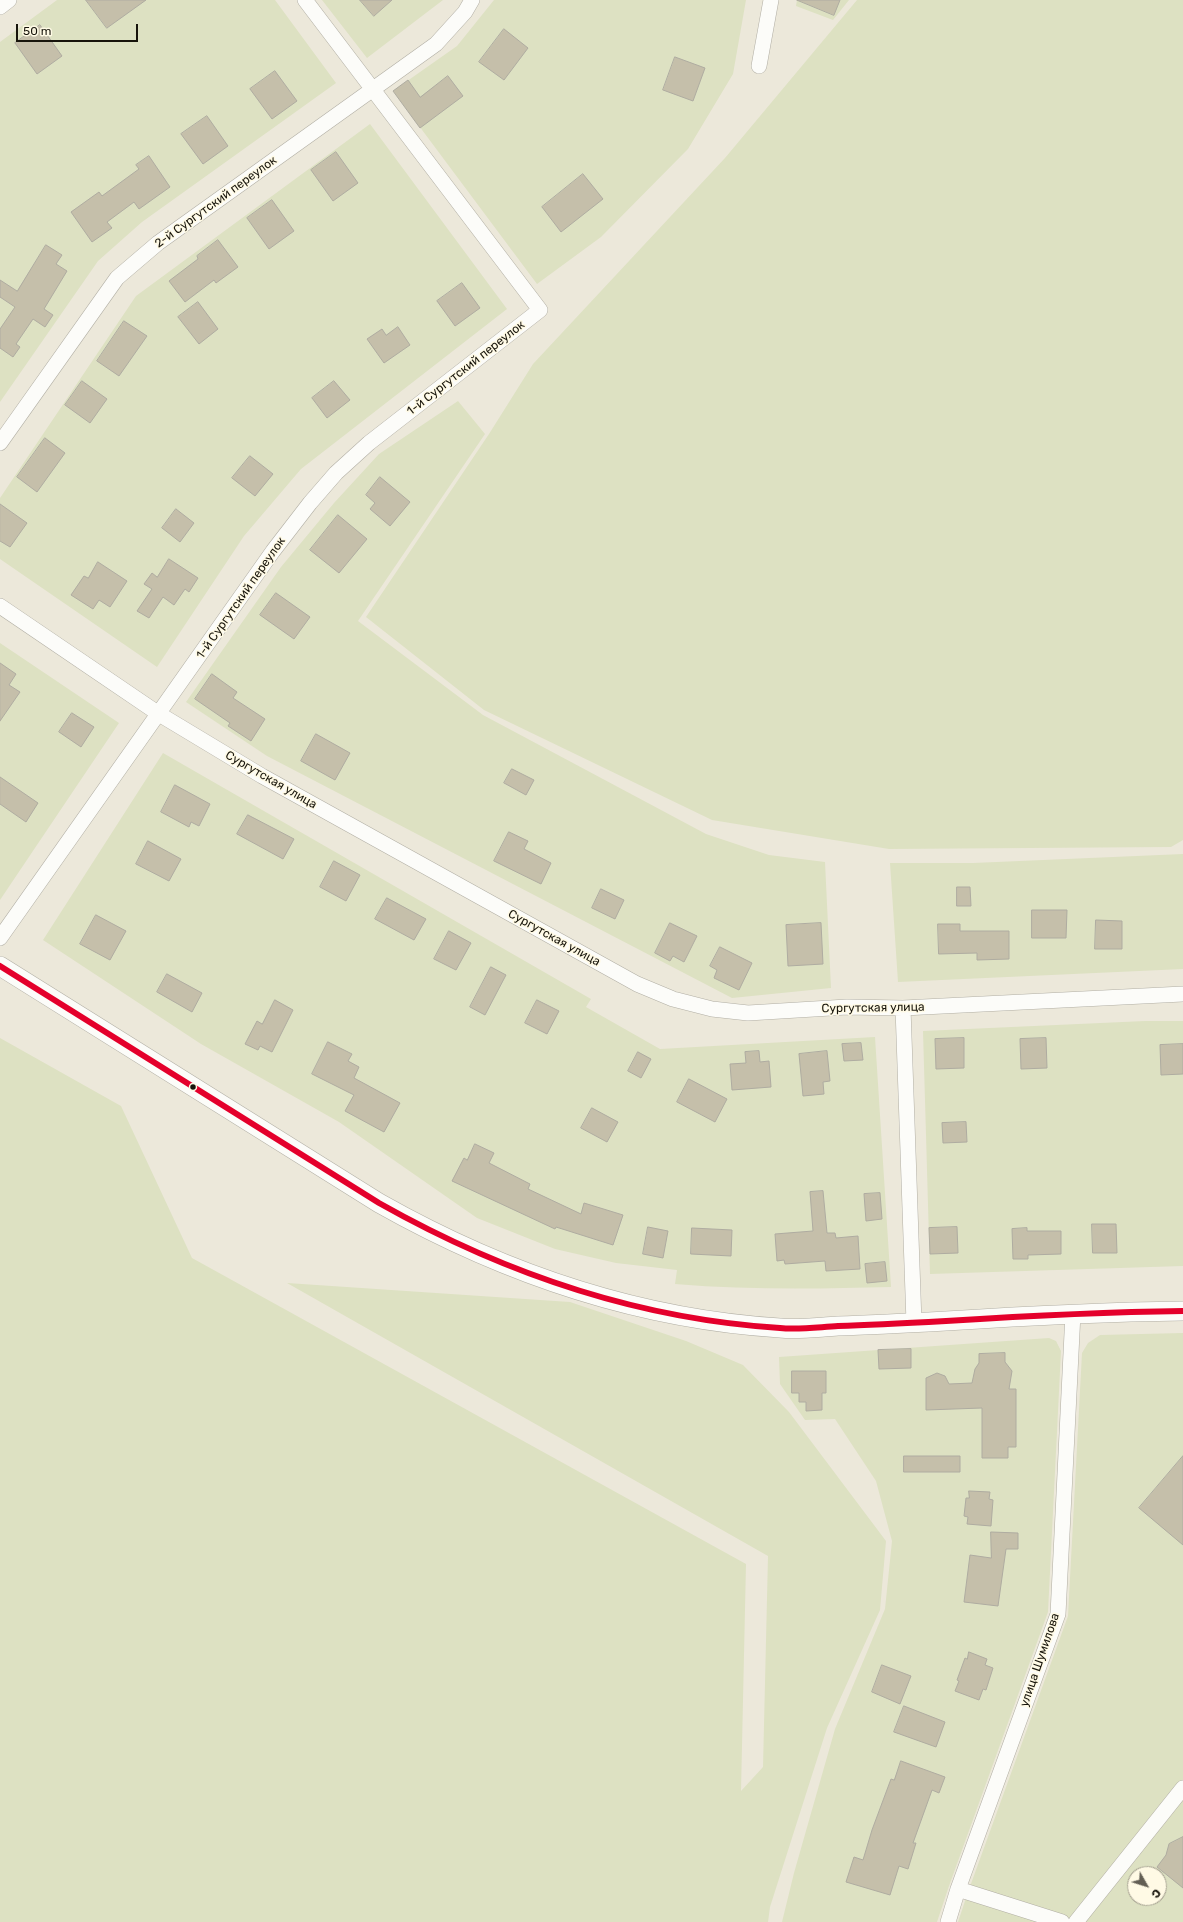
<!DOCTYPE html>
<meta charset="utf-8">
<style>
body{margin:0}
#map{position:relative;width:1183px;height:1922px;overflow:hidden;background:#ece8da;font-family:Rubik,sans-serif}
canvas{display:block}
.north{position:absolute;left:1127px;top:1866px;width:40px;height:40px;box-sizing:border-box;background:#fffae5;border:1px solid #a29e8e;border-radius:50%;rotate:129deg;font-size:11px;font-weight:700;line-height:16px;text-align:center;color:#17140b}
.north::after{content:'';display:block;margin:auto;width:14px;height:18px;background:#625e53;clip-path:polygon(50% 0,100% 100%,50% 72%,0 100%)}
.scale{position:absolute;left:16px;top:24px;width:122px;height:18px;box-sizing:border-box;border:2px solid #17140b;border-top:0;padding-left:5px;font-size:12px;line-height:14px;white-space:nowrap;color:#17140b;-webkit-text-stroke:3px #fffae5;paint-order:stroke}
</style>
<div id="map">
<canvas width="1183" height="1922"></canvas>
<div class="north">С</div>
<div class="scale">50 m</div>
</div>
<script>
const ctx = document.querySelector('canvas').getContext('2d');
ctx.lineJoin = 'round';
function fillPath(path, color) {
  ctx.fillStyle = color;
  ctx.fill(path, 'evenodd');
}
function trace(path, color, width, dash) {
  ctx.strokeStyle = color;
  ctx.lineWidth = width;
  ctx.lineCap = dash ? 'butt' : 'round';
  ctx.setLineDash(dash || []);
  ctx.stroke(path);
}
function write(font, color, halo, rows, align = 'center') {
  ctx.font = font + ' Rubik,sans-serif';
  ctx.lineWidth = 3;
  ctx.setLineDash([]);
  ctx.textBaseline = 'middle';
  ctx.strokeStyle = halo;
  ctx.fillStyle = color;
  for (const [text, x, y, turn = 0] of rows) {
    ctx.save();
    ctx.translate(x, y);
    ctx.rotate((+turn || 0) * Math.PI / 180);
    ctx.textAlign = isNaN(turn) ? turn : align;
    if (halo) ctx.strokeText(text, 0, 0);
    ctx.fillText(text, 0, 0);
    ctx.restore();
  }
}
const green = new Path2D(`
 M 57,0 L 275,0 L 336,83 L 142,222 L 98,261 L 0,402 L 0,42 Z
 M 322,0 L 443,0 L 367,58 Z
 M 494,0 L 746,0 L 733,74 L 688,149 L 601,237 L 537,284 L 393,91 L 457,46 Z
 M 797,0 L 849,0 L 833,20 L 796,6 Z
 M 857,0 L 1183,0 L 1183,840 L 1171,847 L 889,849 L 712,820 L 484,710 L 366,617 L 489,434 L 533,364 L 725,158 Z
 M 370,124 L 507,309 L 301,469 L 244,536 L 157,667 L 0,559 L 0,498 L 136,296 Z
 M 458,401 L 485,434 L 358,621 L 483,715 L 706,834 L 769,855 L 825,862 L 831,988 L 732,998 L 267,756 L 186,702 L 281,567 L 334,503 L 379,454 Z
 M 0,643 L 119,723 L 0,900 Z
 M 163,753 L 591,999 L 586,1007 L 660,1049 L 875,1037 L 891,1287 C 818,1289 747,1290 675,1284 L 677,1270 L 616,1263 L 555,1249 L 477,1218 L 339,1122 L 201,1044 L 43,940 Z
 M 1183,854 L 1183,969 L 898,982 L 890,863 L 973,863 Z
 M 1145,1021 L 1183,1021 L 1183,1266 L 930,1274 L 923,1031 Z
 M 0,1038 L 121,1106 L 192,1258 L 746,1564 L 741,1791 L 763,1767 L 768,1556 L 287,1283 L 570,1302 L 686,1341 L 743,1365 L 789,1412 L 886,1541 L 880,1610 L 827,1728 L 770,1907 L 768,1922 L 0,1922 Z
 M 1183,1333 L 1183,1922 L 958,1922 L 968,1892 L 1068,1616 L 1082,1353 L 1088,1343 L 1100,1335 ZM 1135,1874 L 1159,1874 L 1159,1898 L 1135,1898 Z
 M 1049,1338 L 1056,1341 L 1061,1351 L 1048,1612 L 949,1886 L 937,1922 L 782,1922 L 794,1873 L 835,1729 L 885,1609 L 892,1541 L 876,1481 L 835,1419 L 805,1420 L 780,1384 L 779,1357 Z`);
const building = new Path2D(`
 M 86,0 L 146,0 L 107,28 Z
 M 360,0 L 392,0 L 374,16 Z
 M 797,0 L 840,0 L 834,15 Z
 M 40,25 L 62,56 L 37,74 L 15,43 Z
 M 504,29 L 528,48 L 504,80 L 479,62 Z
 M 675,57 L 705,68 L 693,101 L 663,90 Z
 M 275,71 L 297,101 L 272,119 L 250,89 Z
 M 448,76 L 463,96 L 420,128 L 393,91 L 408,80 L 420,97 Z
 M 207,116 L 228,146 L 203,164 L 181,134 Z
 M 336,152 L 358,183 L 333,201 L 311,170 Z
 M 149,156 L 170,187 L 139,209 L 134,202 L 107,222 L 112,228 L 92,242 L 71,212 L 99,192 L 102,196 L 139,169 L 136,165 Z
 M 583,174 L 603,199 L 561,232 L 542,207 Z
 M 272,200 L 294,231 L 269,249 L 247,218 Z
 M 218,240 L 238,267 L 216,283 L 214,280 L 185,302 L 169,281 L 198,259 L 197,256 Z
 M 46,245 L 62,255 L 56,264 L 67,271 L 44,309 L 53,315 L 45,327 L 33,319 L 16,344 L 20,347 L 13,357 L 0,348 L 0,329 L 15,307 L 0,297 L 0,280 L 17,291 Z
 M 462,283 L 480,308 L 455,326 L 437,301 Z
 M 198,302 L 218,329 L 199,344 L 178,317 Z
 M 124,321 L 147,336 L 119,376 L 97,361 Z
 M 398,327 L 410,345 L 384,363 L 367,339 L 382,329 L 386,335 Z
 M 82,381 L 107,399 L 90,423 L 65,405 Z
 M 334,381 L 350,400 L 327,418 L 312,398 Z
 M 45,438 L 65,453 L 37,492 L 17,477 Z
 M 250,456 L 273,474 L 255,496 L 232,478 Z
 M 380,477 L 410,502 L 390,526 L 370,509 L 375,503 L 366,495 Z
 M 0,504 L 27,523 L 10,547 L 0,541 Z
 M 176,509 L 194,523 L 180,542 L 162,528 Z
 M 338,515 L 367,539 L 339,573 L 310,550 Z
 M 169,559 L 198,578 L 189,592 L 185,589 L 174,605 L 163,597 L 149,618 L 137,611 L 152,589 L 144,584 L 152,573 L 157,577 Z
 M 98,562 L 127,581 L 110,607 L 99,600 L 93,609 L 71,595 L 84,576 L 88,578 Z
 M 276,593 L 310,617 L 294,639 L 260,615 Z
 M 0,663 L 16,674 L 9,685 L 20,692 L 0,721 Z
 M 212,674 L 237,692 L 233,698 L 265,719 L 251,741 L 228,726 L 230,723 L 195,699 Z
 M 72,713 L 94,727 L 81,747 L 59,732 Z
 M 316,734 L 350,753 L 335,780 L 301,761 Z
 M 512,769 L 534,780 L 526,795 L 504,783 Z
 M 0,777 L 38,803 L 26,822 L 0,804 Z
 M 175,785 L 210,804 L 199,826 L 191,822 L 189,827 L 161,812 Z
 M 248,815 L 294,839 L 283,859 L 237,834 Z
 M 509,832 L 528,841 L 524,849 L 551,863 L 541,884 L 494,861 Z
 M 148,841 L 181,859 L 169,881 L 136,864 Z
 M 334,861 L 360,875 L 346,901 L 320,887 Z
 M 957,887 L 970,887 L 971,906 L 957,906 Z
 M 601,889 L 624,900 L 615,919 L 592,908 Z
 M 387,898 L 426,919 L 414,940 L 375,919 Z
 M 1032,910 L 1067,910 L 1066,938 L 1032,938 Z
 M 96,915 L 126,931 L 110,960 L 80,944 Z
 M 1096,920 L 1122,921 L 1122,949 L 1095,949 Z
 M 670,923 L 697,936 L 684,962 L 673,956 L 670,961 L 655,953 Z
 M 821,923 L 823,964 L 788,966 L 786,925 Z
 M 938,924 L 960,924 L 960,931 L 1009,931 L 1009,959 L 977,960 L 977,953 L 939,954 Z
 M 449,931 L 471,943 L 456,970 L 434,959 Z
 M 720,947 L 752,963 L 739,990 L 714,978 L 717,970 L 710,966 Z
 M 491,967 L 506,975 L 485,1015 L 470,1007 Z
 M 167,974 L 202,993 L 192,1012 L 157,992 Z
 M 275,1000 L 293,1010 L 272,1052 L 260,1046 L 258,1050 L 245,1044 L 257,1021 L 262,1024 Z
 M 537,1000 L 559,1011 L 547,1034 L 525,1023 Z
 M 964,1038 L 964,1068 L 936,1069 L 935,1039 Z
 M 1046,1038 L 1047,1068 L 1021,1069 L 1020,1039 Z
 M 328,1042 L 352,1054 L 348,1061 L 359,1067 L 354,1078 L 400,1103 L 384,1132 L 345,1111 L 354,1095 L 312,1074 Z
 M 861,1043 L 863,1060 L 844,1061 L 842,1044 Z
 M 1183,1044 L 1183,1074 L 1161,1075 L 1160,1045 Z
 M 759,1051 L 760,1062 L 769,1061 L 771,1087 L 732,1090 L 730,1064 L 746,1063 L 745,1052 Z
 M 827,1051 L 830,1081 L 823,1082 L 824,1094 L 803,1096 L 799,1054 Z
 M 638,1052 L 651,1059 L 641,1078 L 628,1071 Z
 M 689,1079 L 727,1099 L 715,1122 L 677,1102 Z
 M 592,1108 L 618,1122 L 607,1142 L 581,1128 Z
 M 966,1122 L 967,1142 L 943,1143 L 942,1123 Z
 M 475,1144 L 494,1153 L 489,1163 L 530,1184 L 528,1189 L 581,1214 L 584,1203 L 623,1215 L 613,1245 L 556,1227 L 555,1229 L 452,1181 L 464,1158 L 467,1160 Z
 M 823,1191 L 827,1233 L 835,1233 L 836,1238 L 858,1236 L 860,1269 L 826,1271 L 825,1261 L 785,1264 L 784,1260 L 777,1261 L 775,1234 L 813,1231 L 810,1192 Z
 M 880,1193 L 882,1219 L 866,1221 L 864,1194 Z
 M 1092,1224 L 1116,1224 L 1117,1253 L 1093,1253 Z
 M 648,1227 L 668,1231 L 663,1258 L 643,1254 Z
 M 957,1227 L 958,1253 L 930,1254 L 929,1228 Z
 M 692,1228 L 732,1230 L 731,1256 L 691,1254 Z
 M 1027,1228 L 1027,1231 L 1061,1231 L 1061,1254 L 1028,1255 L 1028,1259 L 1013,1259 L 1012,1229 Z
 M 885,1262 L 887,1281 L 867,1283 L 865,1264 Z
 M 911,1349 L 911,1368 L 879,1369 L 878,1350 Z
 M 1005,1353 L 1005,1362 L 1012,1371 L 1009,1389 L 1016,1389 L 1016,1447 L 1008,1447 L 1008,1458 L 982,1458 L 982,1408 L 926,1410 L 926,1378 L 937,1373 L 945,1376 L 949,1384 L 972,1383 L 975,1369 L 979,1363 L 979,1354 Z
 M 792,1371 L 826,1371 L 826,1393 L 822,1393 L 822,1410 L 806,1411 L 806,1402 L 799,1402 L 799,1393 L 792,1393 Z
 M 904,1456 L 960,1456 L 960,1472 L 904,1472 Z
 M 1183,1456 L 1183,1545 L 1139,1508 Z
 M 969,1491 L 990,1492 L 989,1499 L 993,1500 L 991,1526 L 967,1524 L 968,1517 L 964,1516 L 966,1498 L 969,1498 Z
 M 991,1532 L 1018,1533 L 1018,1549 L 1006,1549 L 998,1606 L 964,1602 L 970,1555 L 991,1558 Z
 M 969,1652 L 987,1659 L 985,1665 L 993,1668 L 986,1690 L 983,1689 L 979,1700 L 955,1691 L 959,1681 L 957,1680 L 965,1658 L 967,1659 Z
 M 882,1665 L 911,1676 L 900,1704 L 872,1692 Z
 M 904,1706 L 945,1722 L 936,1747 L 894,1732 Z
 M 901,1761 L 945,1777 L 939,1793 L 932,1790 L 913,1843 L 916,1843 L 908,1869 L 899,1866 L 890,1895 L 846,1882 L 854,1857 L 863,1860 L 872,1830 L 891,1779 L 894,1780 Z
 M 1183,1837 L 1183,1888 L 1157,1867 L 1166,1855 L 1169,1844 Z`);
const minor = new Path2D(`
 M 0,7 L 9,0
 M 759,66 L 771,0
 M 0,443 L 117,278 L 158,243 L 436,44 L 465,12 L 472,0
 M 0,606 L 159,714 L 262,776 L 637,984 L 673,999 L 712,1009 L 748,1013 L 847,1007 L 903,1008 L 1183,994
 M 0,938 L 273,551 L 310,503 L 336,473 L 369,443 L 540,310 L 305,0
 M 903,1008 L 914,1323
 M 958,1889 L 1062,1922
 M 948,1922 L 958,1889 L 1058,1614 L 1073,1313
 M 1076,1922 L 1183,1788`);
const tertiary = new Path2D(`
 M 0,966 L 379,1203 C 503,1273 637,1319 780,1328 C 799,1330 819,1327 838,1326 C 874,1325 910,1323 946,1321 C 1025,1316 1104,1312 1183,1311`);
const bus1 = new Path2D(`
 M 0,966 L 379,1203 C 503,1273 637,1319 780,1328 C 799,1330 819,1327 838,1326 C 874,1325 910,1323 946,1321 C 1025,1316 1104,1312 1183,1311`);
const markers = [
 [193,1087,3.5,"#17140b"]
];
const streetNames = [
 ["2-й Сургутский переулок",216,202,-36],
 ["1-й Сургутский переулок",466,368,-38],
 ["1-й Сургутский переулок",241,598,-55],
 ["Сургутская улица",271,780,30],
 ["Сургутская улица",554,938,29],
 ["Сургутская улица",873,1008,-1],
 ["улица Шумилова",1040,1660,-71]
];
fillPath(green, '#dde1c2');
fillPath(building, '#c5bfaa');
trace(building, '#afaca1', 1);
trace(minor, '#b1aea4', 16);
trace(tertiary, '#b1aea4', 20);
trace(minor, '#fcfcf9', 15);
trace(tertiary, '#fcfcf9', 19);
trace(bus1, '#e4002b', 6);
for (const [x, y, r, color] of markers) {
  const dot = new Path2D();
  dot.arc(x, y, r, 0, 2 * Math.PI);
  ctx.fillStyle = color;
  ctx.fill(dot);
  trace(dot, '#fffae5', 1.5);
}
write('12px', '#17140b', '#fffae5', streetNames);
</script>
